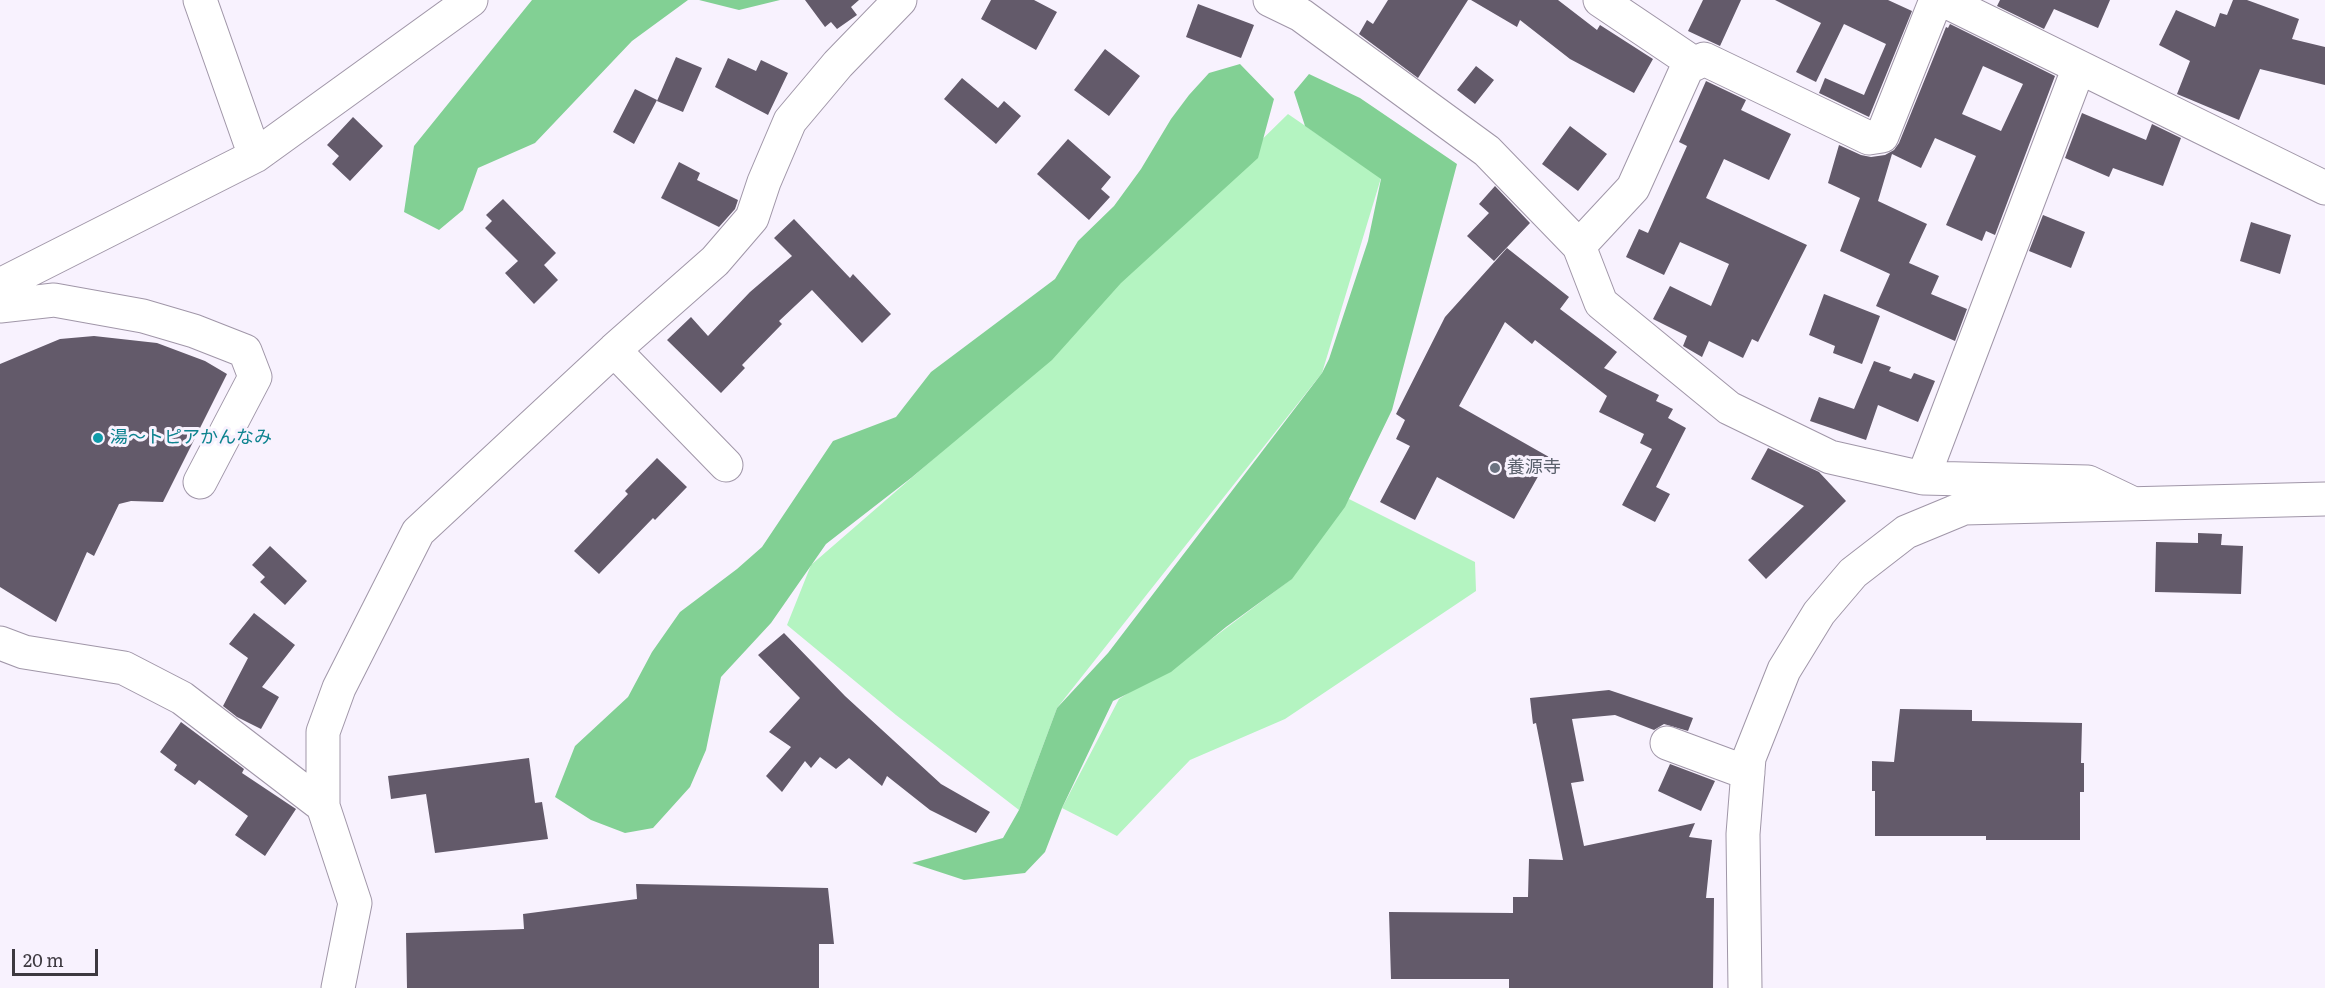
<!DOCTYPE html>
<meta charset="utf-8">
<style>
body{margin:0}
#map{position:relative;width:2325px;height:988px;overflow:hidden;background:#f8f2fe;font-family:Literata,serif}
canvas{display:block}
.scale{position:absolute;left:12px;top:949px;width:86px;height:27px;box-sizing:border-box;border:3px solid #3d3940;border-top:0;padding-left:8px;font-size:18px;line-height:21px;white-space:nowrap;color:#3d3940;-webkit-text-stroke:4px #f8f2fe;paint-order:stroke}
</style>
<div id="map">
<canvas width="2325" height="988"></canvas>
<div class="scale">20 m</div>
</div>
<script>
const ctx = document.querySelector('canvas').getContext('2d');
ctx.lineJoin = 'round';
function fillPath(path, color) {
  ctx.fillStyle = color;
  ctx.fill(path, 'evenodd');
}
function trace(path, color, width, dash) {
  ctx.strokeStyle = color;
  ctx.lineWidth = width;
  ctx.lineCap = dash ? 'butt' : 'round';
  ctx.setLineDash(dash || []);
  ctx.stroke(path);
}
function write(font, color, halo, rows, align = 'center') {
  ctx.font = font + ' Literata,"Noto Sans JP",serif';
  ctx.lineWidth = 6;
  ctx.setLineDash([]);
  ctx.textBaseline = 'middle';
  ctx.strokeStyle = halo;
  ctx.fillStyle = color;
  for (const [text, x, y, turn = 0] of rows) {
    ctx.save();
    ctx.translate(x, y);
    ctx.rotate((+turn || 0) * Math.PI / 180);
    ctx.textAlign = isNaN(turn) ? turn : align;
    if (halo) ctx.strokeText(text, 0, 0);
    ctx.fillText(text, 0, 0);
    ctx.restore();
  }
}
const green = new Path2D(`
 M 1288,114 L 1381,178 L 1322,373 L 1057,708 L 1019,810 L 896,715 L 787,625 L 811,565 L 954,441 Z
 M 1349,499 L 1475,562 L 1476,591 L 1285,719 L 1190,760 L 1117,836 L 1062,808 L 1119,699 L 1213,638 L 1290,580 Z`);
const forest = new Path2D(`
 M 532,0 L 688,0 L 632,41 L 535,143 L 478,168 L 463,210 L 439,230 L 404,212 L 414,146 Z
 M 699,0 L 780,0 L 739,10 Z
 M 1240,64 L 1274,99 L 1258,158 L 1121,283 L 1052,360 L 911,478 L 826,544 L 771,623 L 721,677 L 706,750 L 690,787 L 653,828 L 625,833 L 591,820 L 555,797 L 575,746 L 628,697 L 652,652 L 680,612 L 737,569 L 762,547 L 833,441 L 896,417 L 931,372 L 1055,279 L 1078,241 L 1114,206 L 1141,169 L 1171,119 L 1189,95 L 1209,73 Z
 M 1309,74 L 1360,98 L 1457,164 L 1392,410 L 1345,507 L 1292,579 L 1226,627 L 1171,672 L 1113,701 L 1062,808 L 1045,852 L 1025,873 L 964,880 L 912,863 L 1003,838 L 1019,810 L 1057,708 L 1108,653 L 1322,373 L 1329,359 L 1368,241 L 1381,179 L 1305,126 L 1294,92 Z`);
const building = new Path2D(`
 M 805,0 L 859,0 L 851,7 L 857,15 L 837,29 L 831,22 L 825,27 Z
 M 991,0 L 1034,0 L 1057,12 L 1036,50 L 981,19 Z
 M 1388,0 L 1468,0 L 1418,78 L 1359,34 L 1367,20 L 1373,24 Z
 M 1471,0 L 1558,0 L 1597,30 L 1600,25 L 1653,59 L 1634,93 L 1570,59 L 1520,20 L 1517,27 Z
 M 1703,0 L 1741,0 L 1720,46 L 1688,31 Z
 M 1775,0 L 1888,0 L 1912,11 L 1869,117 L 1819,93 L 1825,78 L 1864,95 L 1886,44 L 1844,24 L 1816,82 L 1796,72 L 1821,23 Z
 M 2000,0 L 2110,0 L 2098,28 L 2054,9 L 2044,29 L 1997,6 Z
 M 2233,0 L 2247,0 L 2299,19 L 2292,39 L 2325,47 L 2325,85 L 2260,69 L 2239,120 L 2177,94 L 2190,61 L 2159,45 L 2176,10 L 2215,27 L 2220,13 L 2227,15 Z
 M 1198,4 L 1254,25 L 1241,58 L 1186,37 Z
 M 1950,24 L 2055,76 L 1995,235 L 1986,231 L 1982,241 L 1946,225 L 1976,156 L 1935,138 L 1921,168 L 1892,154 L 1878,201 L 1927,224 L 1909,263 L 1939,276 L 1931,294 L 1967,309 L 1955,341 L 1876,306 L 1890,274 L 1840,251 L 1860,198 L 1828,183 L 1839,145 L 1861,155 L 1871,157 L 1885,155 L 1894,150 L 1899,143 L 1946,27 L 1948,28 ZM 1983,66 L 2023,84 L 2001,131 L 1962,114 Z
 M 1105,49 L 1140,76 L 1109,116 L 1074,90 Z
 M 676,57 L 702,68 L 683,112 L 657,101 Z
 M 728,58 L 756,71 L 761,60 L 788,73 L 768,115 L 715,87 Z
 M 1476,66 L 1494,80 L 1475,104 L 1457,90 Z
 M 962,78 L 998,108 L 1004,101 L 1021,116 L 996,144 L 944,99 Z
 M 1706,81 L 1746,100 L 1741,110 L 1791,134 L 1769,180 L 1724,159 L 1706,198 L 1807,245 L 1758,342 L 1752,339 L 1743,358 L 1709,341 L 1702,357 L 1683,346 L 1687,336 L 1653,319 L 1670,286 L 1711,306 L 1729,264 L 1680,242 L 1664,275 L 1626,257 L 1639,229 L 1648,233 L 1687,146 L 1679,142 Z
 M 635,89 L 657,100 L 634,144 L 613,132 Z
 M 2082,113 L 2146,140 L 2152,124 L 2181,138 L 2163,186 L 2113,168 L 2109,177 L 2065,158 Z
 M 353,117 L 383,146 L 350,181 L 332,164 L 339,156 L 327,145 Z
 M 1570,126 L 1607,154 L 1578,191 L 1542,164 Z
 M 1068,139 L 1111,177 L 1101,189 L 1110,197 L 1089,220 L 1037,174 Z
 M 679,162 L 700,173 L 697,180 L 738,200 L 735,209 L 719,227 L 661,198 Z
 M 1495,186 L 1530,223 L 1494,261 L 1467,236 L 1489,213 L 1479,204 Z
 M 503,199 L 556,253 L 544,265 L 558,280 L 534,304 L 505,273 L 518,261 L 485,228 L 492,221 L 486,215 Z
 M 2043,215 L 2085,232 L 2071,268 L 2029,251 Z
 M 794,219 L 850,278 L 853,274 L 891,314 L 862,343 L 812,290 L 779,321 L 782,324 L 742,365 L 745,368 L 721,393 L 667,340 L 691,317 L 708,336 L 750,292 L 792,256 L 774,238 Z
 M 2251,222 L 2291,235 L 2280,274 L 2240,261 Z
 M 1507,248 L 1569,297 L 1560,309 L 1617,352 L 1604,368 L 1659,395 L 1656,401 L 1673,409 L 1668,418 L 1686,428 L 1656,487 L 1670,494 L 1655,522 L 1622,505 L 1652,449 L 1640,443 L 1644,434 L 1599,412 L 1607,396 L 1535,340 L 1532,344 L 1505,322 L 1459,406 L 1549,457 L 1514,519 L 1437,477 L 1415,520 L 1380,502 L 1410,446 L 1396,439 L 1405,420 L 1396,414 L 1445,317 Z
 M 1824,294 L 1880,316 L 1862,364 L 1833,353 L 1835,346 L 1809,335 Z
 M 94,336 L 157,343 L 205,361 L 227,374 L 163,502 L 131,501 L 119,504 L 94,556 L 87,552 L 56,622 L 0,587 L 0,364 L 60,339 Z
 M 1874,361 L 1891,367 L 1889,371 L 1911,379 L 1914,373 L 1935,381 L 1918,422 L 1878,405 L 1866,440 L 1810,421 L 1819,397 L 1854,409 Z
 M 1768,448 L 1819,472 L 1846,501 L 1766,579 L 1748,560 L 1804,506 L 1751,479 Z
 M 657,458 L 687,487 L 655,520 L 653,518 L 599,574 L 574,551 L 628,494 L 625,491 Z
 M 2198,533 L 2222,534 L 2221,545 L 2243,546 L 2241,594 L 2155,592 L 2156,542 L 2198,543 Z
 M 270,546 L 307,581 L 285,605 L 260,582 L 265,577 L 252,565 Z
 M 254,613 L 295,645 L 262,687 L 279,697 L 261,729 L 237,717 L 223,706 L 248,658 L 229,644 Z
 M 784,633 L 845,696 L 941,784 L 990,812 L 976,833 L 930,810 L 887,776 L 882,786 L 849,758 L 836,769 L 820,757 L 811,768 L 805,761 L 782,792 L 766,776 L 791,747 L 769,732 L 800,698 L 758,655 Z
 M 1609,690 L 1693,718 L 1688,731 L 1664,724 L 1654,730 L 1615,715 L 1572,719 L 1584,781 L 1571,783 L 1584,846 L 1695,823 L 1689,837 L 1712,840 L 1706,898 L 1714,898 L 1713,988 L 1509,988 L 1509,979 L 1391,979 L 1389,912 L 1513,913 L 1513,897 L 1528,897 L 1529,859 L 1563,860 L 1536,723 L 1533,724 L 1530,698 Z
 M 1900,709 L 1972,710 L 1972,721 L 2082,723 L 2081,763 L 2084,763 L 2084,792 L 2080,792 L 2080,840 L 1986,840 L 1986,836 L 1875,836 L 1875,791 L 1872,791 L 1872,761 L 1894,762 Z
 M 181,722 L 244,769 L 242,773 L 296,809 L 265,856 L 235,835 L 248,816 L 199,780 L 195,785 L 174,770 L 177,765 L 160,752 Z
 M 529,758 L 535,803 L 542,802 L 548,839 L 435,853 L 426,794 L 391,799 L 388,776 Z
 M 1670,764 L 1715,781 L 1701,811 L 1658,791 Z
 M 636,884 L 828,888 L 834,944 L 819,944 L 819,988 L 407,988 L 406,933 L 524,929 L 523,914 L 637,899 Z`);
const minor = new Path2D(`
 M 200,0 L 255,156
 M 1270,0 L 1301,15 L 1487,151 L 1579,246 L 1601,303 L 1729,408 L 1830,457 L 1923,478 L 2088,482 L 2132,503
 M 1600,0 L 1695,64
 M 1943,0 L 2325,188
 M 1579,246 L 1633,188 L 1687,68 L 1704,59 L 1869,138 L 1882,136 L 1936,0
 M 0,285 L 255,156 L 471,0
 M 0,306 L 54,300 L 143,316 L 194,331 L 245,351 L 255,377 L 200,482
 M 614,350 L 726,465
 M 1923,478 L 2079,67
 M 0,643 L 24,652 L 124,668 L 182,698 L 323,806
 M 1667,743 L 1748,773
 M 338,988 L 355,903 L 323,806 L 323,732 L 339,688 L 418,532 L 614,350 L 715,261 L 752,218 L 764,182 L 790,121 L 838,64 L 900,0
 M 1745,988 L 1743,834 L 1749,758 L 1784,670 L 1819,613 L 1853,573 L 1906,532 L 1964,508 L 2325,499`);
const markers = [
 [98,438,6,"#0f9aa8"],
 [1495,468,6,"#6b7280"]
];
const cultureNames = [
 ["湯～トピアかんなみ",110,438]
];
const worshipNames = [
 ["養源寺",1507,468]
];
fillPath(green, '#b4f4c1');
fillPath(forest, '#82d094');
fillPath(building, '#635a6a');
trace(minor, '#a096a8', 35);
trace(minor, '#fff', 33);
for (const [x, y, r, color] of markers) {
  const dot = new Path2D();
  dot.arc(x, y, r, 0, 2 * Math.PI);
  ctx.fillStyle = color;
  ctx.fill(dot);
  trace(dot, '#f8f2fe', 2);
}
write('18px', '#0d838f', '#f8f2fe', cultureNames, 'left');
write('18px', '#5b616d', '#f8f2fe', worshipNames, 'left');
</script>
